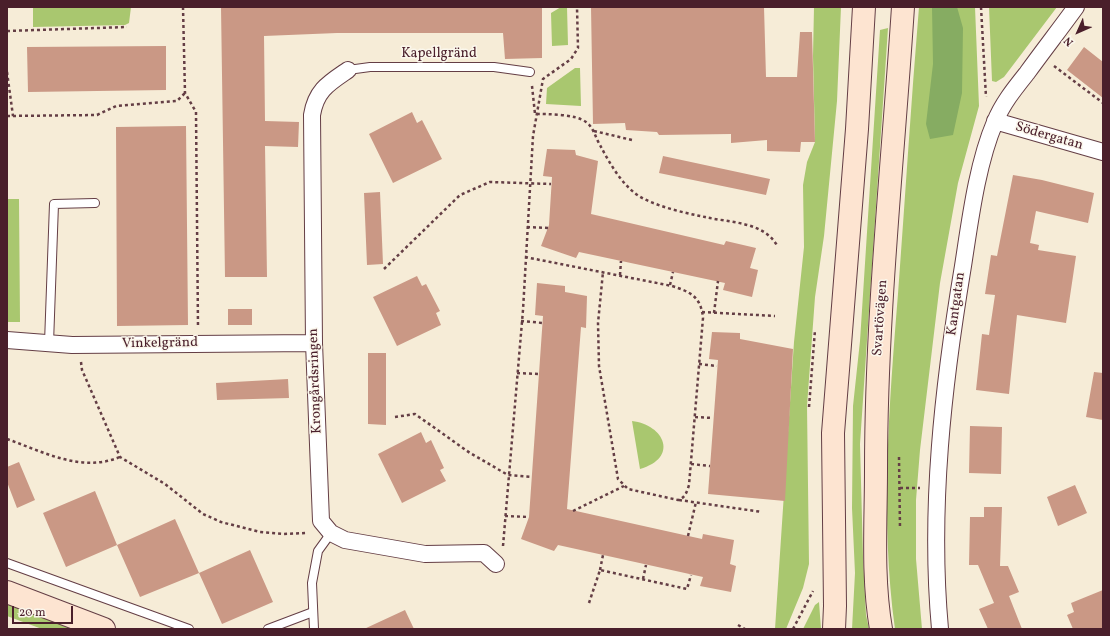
<!DOCTYPE html>
<meta charset="utf-8">
<style>
body{margin:0}
#map{position:relative;width:1110px;height:636px;overflow:hidden;background:#f6ecd7;font-family:Vollkorn,serif}
canvas{display:block}
.frame{position:absolute;inset:0;border:8px solid #4a1f2b;pointer-events:none}
.north{position:absolute;left:1058px;top:12px;width:40px;height:40px;-webkit-text-stroke:3px #fbf7ec;paint-order:stroke;rotate:225deg;font-size:11px;font-weight:700;line-height:16px;text-align:center;color:#4a1f2b}
.north::after{content:'';display:block;margin:auto;width:14px;height:18px;background:#4a1f2b;clip-path:polygon(50% 0,100% 100%,50% 72%,0 100%)}
.scale{position:absolute;left:12px;top:606px;width:61px;height:18px;box-sizing:border-box;border:2px solid #4a1f2b;border-top:0;padding-left:5px;font-size:12px;line-height:14px;white-space:nowrap;color:#4a1f2b;-webkit-text-stroke:3px #fbf7ec;paint-order:stroke}
</style>
<div id="map">
<canvas width="1110" height="636"></canvas>
<div class="frame"></div>
<div class="north">N</div>
<div class="scale">20 m</div>
</div>
<script>
const ctx = document.querySelector('canvas').getContext('2d');
ctx.lineJoin = 'round';
function fillPath(path, color) {
  ctx.fillStyle = color;
  ctx.fill(path, 'evenodd');
}
function trace(path, color, width, dash) {
  ctx.strokeStyle = color;
  ctx.lineWidth = width;
  ctx.lineCap = dash ? 'butt' : 'round';
  ctx.setLineDash(dash || []);
  ctx.stroke(path);
}
function write(font, color, halo, rows, align = 'center') {
  ctx.font = font + ' Vollkorn,serif';
  ctx.lineWidth = 3;
  ctx.setLineDash([]);
  ctx.textBaseline = 'middle';
  ctx.strokeStyle = halo;
  ctx.fillStyle = color;
  for (const [text, x, y, turn = 0] of rows) {
    ctx.save();
    ctx.translate(x, y);
    ctx.rotate((+turn || 0) * Math.PI / 180);
    ctx.textAlign = isNaN(turn) ? turn : align;
    if (halo) ctx.strokeText(text, 0, 0);
    ctx.fillText(text, 0, 0);
    ctx.restore();
  }
}
const green = new Path2D(`
 M 33,7 L 131,7 L 129,23 L 125,25 L 33,27 Z
 M 561,7 L 567,7 L 568,45 L 552,46 L 551,13 Z
 M 814,7 L 841,7 L 837,101 L 824,236 L 815,297 L 807,406 L 809,564 L 803,588 L 786,629 L 775,629 L 794,342 L 804,247 L 803,185 L 807,162 L 815,142 L 813,56 Z
 M 919,7 L 975,7 L 979,106 L 958,183 L 940,283 L 920,450 L 916,500 L 916,559 L 922,629 L 895,629 C 880,519 889,405 898,294 C 905,199 911,103 919,7 Z
 M 989,7 L 1057,7 L 1004,77 L 996,82 L 992,81 Z
 M 888,28 L 860,444 L 863,557 L 866,615 L 869,629 L 852,629 L 855,573 L 852,508 L 853,406 L 860,341 L 880,30 Z
 M 575,68 L 580,68 L 581,106 L 546,104 L 547,88 Z
 M 7,199 L 19,199 L 20,322 L 7,322 Z
 M 632,421 C 665,425 679,458 640,469 Z
 M 819,602 L 821,629 L 803,629 L 815,605 Z
 M 7,603 L 76,629 L 42,629 L 7,616 Z`);
const forest = new Path2D(`
 M 932,7 L 957,7 L 963,28 L 962,93 L 953,135 L 930,139 L 926,124 L 933,64 Z`);
const building = new Path2D(`
 M 221,7 L 542,7 L 542,58 L 505,59 L 503,33 L 337,33 L 264,36 L 265,121 L 299,122 L 298,147 L 265,146 L 267,277 L 225,277 Z
 M 591,7 L 764,7 L 766,77 L 797,77 L 800,32 L 812,32 L 815,142 L 801,142 L 800,152 L 767,151 L 767,140 L 731,143 L 731,134 L 659,135 L 657,132 L 626,130 L 625,123 L 593,124 Z
 M 166,46 L 166,90 L 28,92 L 27,47 Z
 M 1084,47 L 1103,62 L 1103,98 L 1067,70 Z
 M 412,112 L 417,123 L 422,120 L 442,159 L 393,183 L 369,134 Z
 M 186,126 L 188,325 L 117,326 L 116,127 Z
 M 547,149 L 575,150 L 576,155 L 598,161 L 591,214 L 724,245 L 726,241 L 756,248 L 750,268 L 758,270 L 752,297 L 723,290 L 725,283 L 579,252 L 576,258 L 541,246 L 549,225 L 552,177 L 543,176 Z
 M 663,156 L 770,179 L 766,195 L 659,173 Z
 M 1013,175 L 1042,180 L 1094,193 L 1088,223 L 1036,211 L 1030,243 L 1039,245 L 1038,250 L 1076,256 L 1066,323 L 1017,315 L 1009,394 L 976,390 L 982,334 L 989,335 L 995,295 L 985,294 L 991,255 L 997,256 Z
 M 380,192 L 383,264 L 367,265 L 364,193 Z
 M 417,276 L 422,286 L 426,284 L 440,311 L 436,313 L 441,325 L 397,346 L 373,297 Z
 M 537,283 L 565,286 L 565,292 L 587,296 L 586,328 L 581,327 L 567,509 L 702,539 L 703,534 L 734,540 L 730,564 L 736,566 L 731,592 L 700,586 L 703,577 L 558,545 L 554,551 L 521,539 L 529,517 L 543,316 L 535,315 Z
 M 228,309 L 252,309 L 252,325 L 228,325 Z
 M 712,332 L 740,333 L 740,339 L 793,349 L 785,501 L 708,494 L 718,360 L 709,359 Z
 M 368,353 L 386,353 L 386,425 L 368,424 Z
 M 1094,372 L 1103,373 L 1103,420 L 1086,417 Z
 M 288,379 L 289,398 L 217,400 L 216,383 Z
 M 970,426 L 1002,427 L 1001,474 L 969,473 Z
 M 421,432 L 426,443 L 431,440 L 444,468 L 440,470 L 446,481 L 402,503 L 378,454 Z
 M 19,462 L 35,500 L 17,508 L 7,482 L 7,467 Z
 M 1075,485 L 1087,513 L 1058,526 L 1047,497 Z
 M 95,491 L 117,545 L 66,567 L 43,513 Z
 M 984,507 L 1002,507 L 1000,566 L 1008,566 L 1019,592 L 1009,596 L 1022,629 L 988,629 L 979,609 L 994,603 L 978,565 L 969,565 L 970,517 L 984,517 Z
 M 175,519 L 199,573 L 140,597 L 117,545 Z
 M 250,550 L 273,602 L 222,624 L 199,573 Z
 M 1103,590 L 1103,629 L 1073,629 L 1067,615 L 1074,612 L 1071,603 Z
 M 405,610 L 414,629 L 364,629 Z`);
const path = new Path2D(`
 M 183,7 L 185,93 L 196,112 L 198,327
 M 981,7 L 986,97
 M 7,31 L 127,27
 M 1054,66 L 1103,103
 M 7,72 L 13,116
 M 532,86 L 535,114 C 547,114 576,114 586,122 C 594,128 595,137 600,145 C 610,164 624,189 644,199 C 663,208 685,213 705,217 C 730,223 764,221 778,247
 M 7,116 L 97,115 L 116,106 L 177,101 L 185,93
 M 594,131 L 632,140
 M 527,227 L 548,228
 M 525,257 L 672,286 C 691,292 701,297 703,318 L 689,485 C 687,492 685,498 678,500 L 628,489 L 618,479 L 599,366 L 598,323 L 603,272
 M 384,269 L 460,195 L 490,182 L 551,184
 M 620,275 L 621,261
 M 670,285 L 673,272
 M 702,312 L 775,316
 M 714,313 L 718,281
 M 521,321 L 543,323
 M 81,362 L 82,370 L 120,457 L 165,484 L 203,514 L 221,522 L 260,532 L 284,534 L 307,533
 M 699,364 L 717,366
 M 517,373 L 539,374
 M 809,407 L 815,330
 M 395,417 L 415,414 L 470,453 L 508,475 L 532,477
 M 695,417 L 713,418
 M 7,439 C 44,452 81,473 120,457
 M 899,457 L 900,528
 M 691,464 L 710,466
 M 900,488 L 920,488
 M 679,500 L 762,512
 M 573,511 L 624,486
 M 505,516 L 529,517
 M 688,536 L 696,502
 M 503,546 L 523,310 L 533,136 L 543,79 L 571,59 L 578,48 L 577,7
 M 600,570 L 603,555
 M 643,579 L 646,565
 M 589,603 L 600,570 L 687,589 L 691,575
 M 738,625 L 745,629
 M 793,629 L 813,591`);
const lane = new Path2D(`
 M 348,70 L 370,67 L 494,67 L 530,72
 M 49,343 L 54,204 L 95,203
 M 7,563 L 189,629
 M 268,629 L 313,612
 M 314,629 L 312,583 L 318,551 L 331,533`);
const street = new Path2D(`
 M 348,70 C 329,83 316,90 312,115 L 314,343 L 321,521 L 331,533 L 345,540 L 425,554 L 484,553 L 496,564
 M 995,121 L 1103,152
 M 7,340 L 72,345 L 314,343
 M 940,629 C 929,508 943,386 963,266 C 970,221 977,164 995,122 C 1002,104 1015,88 1027,73 C 1043,51 1060,29 1076,7`);
const secondary = new Path2D(`
 M 7,592 L 104,629
 M 834,629 L 835,606 L 833,433 L 857,129 L 864,7
 M 881,629 C 872,577 876,522 876,470 C 876,315 893,161 903,7`);
const streetNames = [
 ["Kapellgränd",439,54],
 ["Södergatan",1049,137,16],
 ["Kantgatan",957,304,-82],
 ["Svartövägen",881,318,-86],
 ["Vinkelgränd",160,344,-1],
 ["Krongårdsringen",316,381,-92]
];
fillPath(green, '#a9c76f');
fillPath(forest, '#86ac62');
fillPath(building, '#ca9885');
trace(lane, '#643e45', 10);
trace(street, '#643e45', 18);
trace(secondary, '#643e45', 24);
trace(path, '#643e45', 2.5, [3, 3]);
trace(lane, '#fff', 8);
trace(street, '#fff', 16);
trace(secondary, '#fde4d1', 22);
write('14px', '#4a1f2b', '#fbf7ec', streetNames);
</script>
